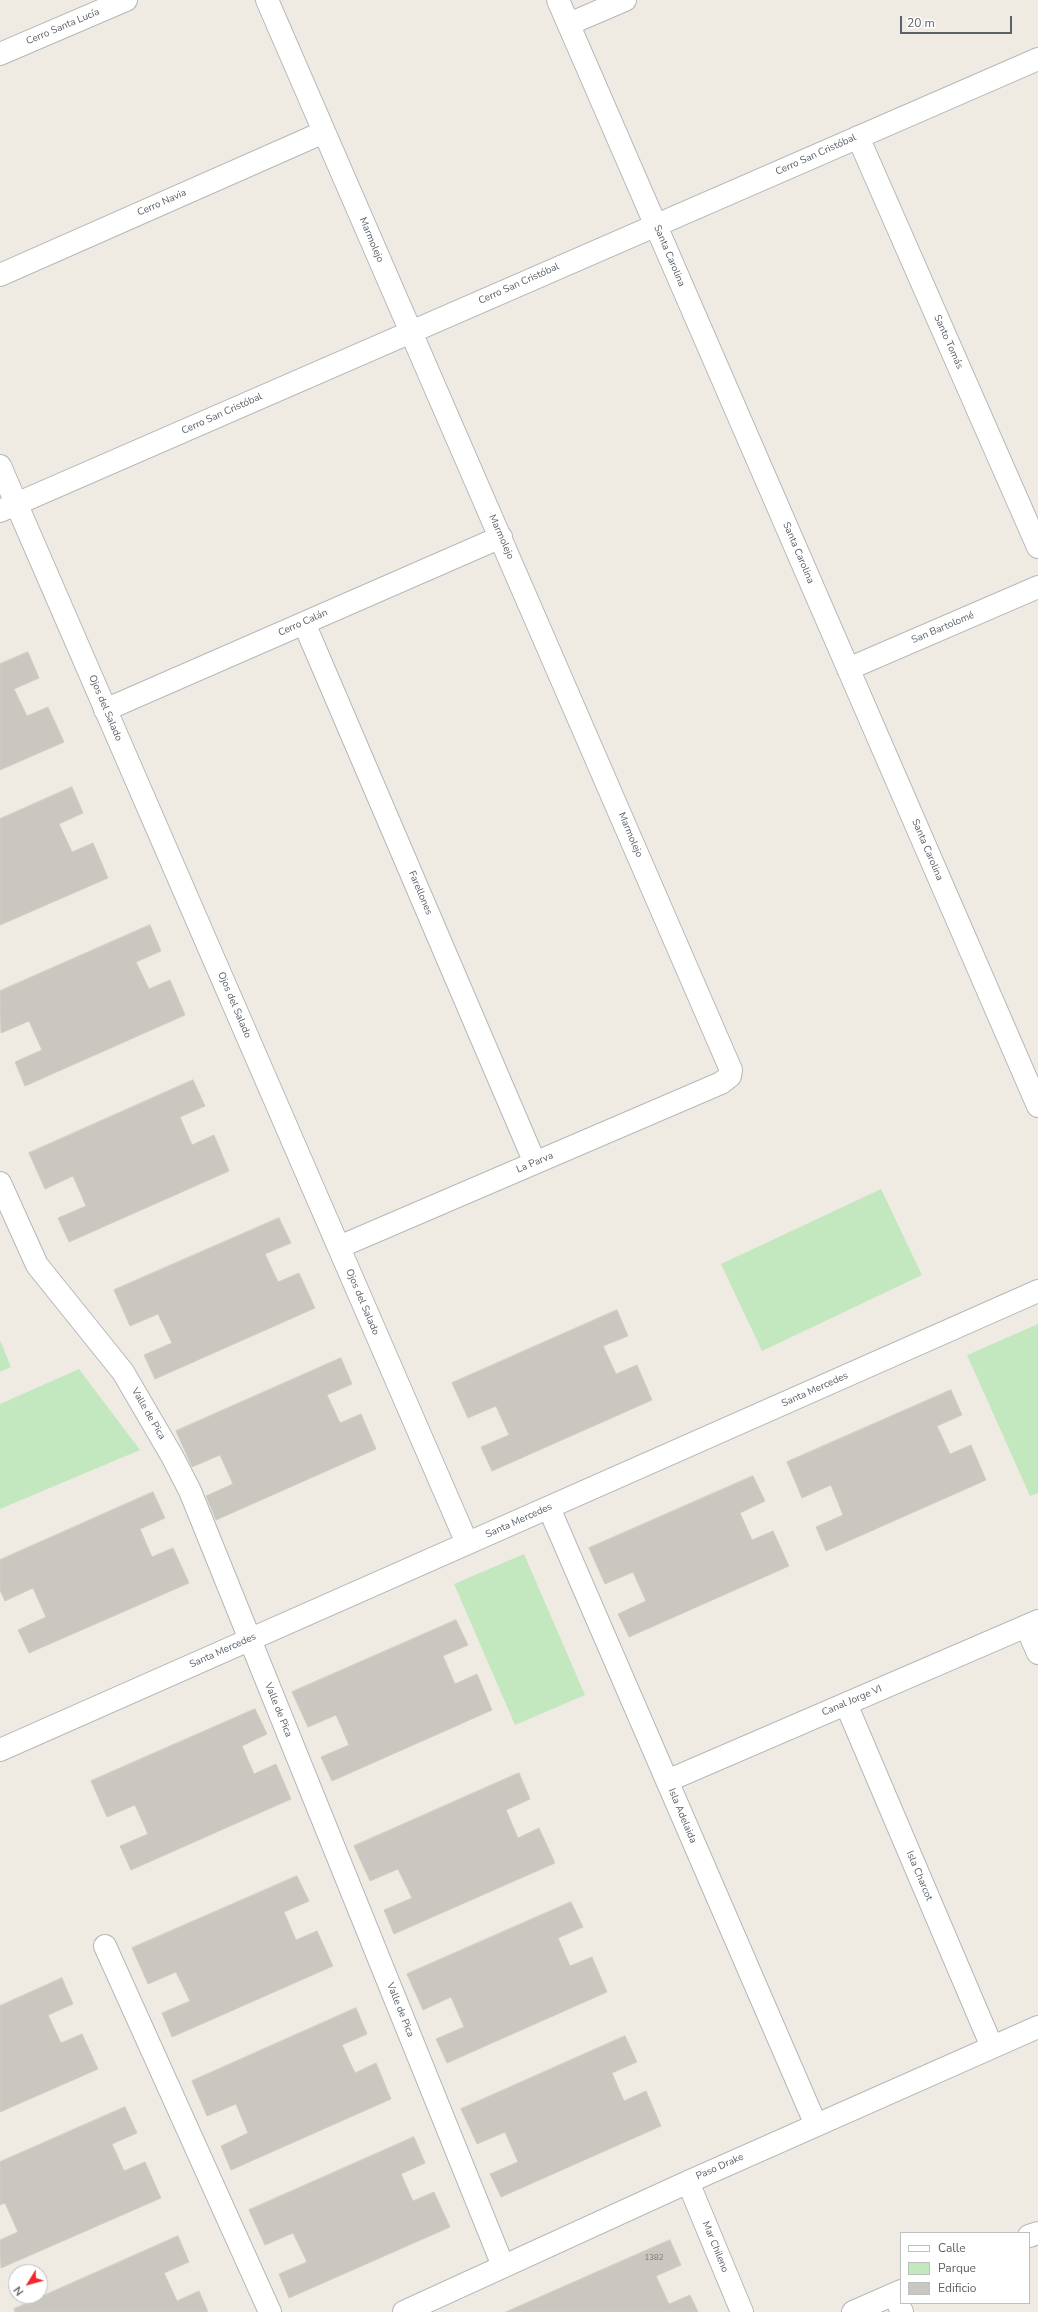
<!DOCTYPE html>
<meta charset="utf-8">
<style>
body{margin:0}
#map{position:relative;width:1038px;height:2312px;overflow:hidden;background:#efebe3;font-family:"Nunito Sans",sans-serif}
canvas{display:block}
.legend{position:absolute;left:900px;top:2232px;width:130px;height:72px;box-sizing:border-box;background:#fff;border:1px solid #bdc0c1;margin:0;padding:5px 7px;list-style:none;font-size:12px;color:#5b6165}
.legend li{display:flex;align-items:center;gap:8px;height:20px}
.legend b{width:20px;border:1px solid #bdc0c1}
.north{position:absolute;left:8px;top:2264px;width:40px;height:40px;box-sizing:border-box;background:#fff;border:1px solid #bdc0c1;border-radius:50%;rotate:233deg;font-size:11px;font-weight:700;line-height:16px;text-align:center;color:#5b6165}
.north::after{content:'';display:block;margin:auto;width:14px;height:18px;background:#f0282d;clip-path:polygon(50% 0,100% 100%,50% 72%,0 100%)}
.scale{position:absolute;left:900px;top:16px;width:112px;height:18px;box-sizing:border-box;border:2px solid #5b6165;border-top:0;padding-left:5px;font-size:12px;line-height:14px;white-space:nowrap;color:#5b6165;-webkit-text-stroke:3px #fff;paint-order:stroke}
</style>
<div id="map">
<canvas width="1038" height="2312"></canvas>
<ul class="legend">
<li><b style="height:5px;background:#fff"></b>Calle</li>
<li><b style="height:11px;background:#c3e8bf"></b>Parque</li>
<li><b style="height:11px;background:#cac6c0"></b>Edificio</li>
</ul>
<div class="north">N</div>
<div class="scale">20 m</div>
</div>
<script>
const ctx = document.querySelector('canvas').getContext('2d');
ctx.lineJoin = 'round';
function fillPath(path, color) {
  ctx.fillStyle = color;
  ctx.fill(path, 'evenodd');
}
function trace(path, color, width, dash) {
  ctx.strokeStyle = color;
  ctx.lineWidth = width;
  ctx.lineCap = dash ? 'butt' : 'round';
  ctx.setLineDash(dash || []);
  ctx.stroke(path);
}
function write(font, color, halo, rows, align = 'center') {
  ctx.font = font + ' "Nunito Sans",sans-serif';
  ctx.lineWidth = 3;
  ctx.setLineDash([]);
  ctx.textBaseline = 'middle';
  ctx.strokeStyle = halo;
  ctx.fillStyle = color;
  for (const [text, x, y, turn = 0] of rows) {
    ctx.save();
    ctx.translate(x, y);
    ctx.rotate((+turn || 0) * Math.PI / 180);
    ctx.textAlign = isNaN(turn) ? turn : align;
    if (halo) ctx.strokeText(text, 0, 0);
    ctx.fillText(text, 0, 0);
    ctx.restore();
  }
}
const green = new Path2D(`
 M 881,1189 L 922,1275 L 762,1351 L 721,1264 Z
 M 1038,1324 L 1038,1493 L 1030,1496 L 967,1355 Z
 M 0,1340 L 11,1367 L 0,1372 Z
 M 79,1369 L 140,1450 L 0,1509 L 0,1404 Z
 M 524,1554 L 585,1695 L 515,1725 L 454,1584 Z`);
const building = new Path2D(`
 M 28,652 L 39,678 L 14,689 L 27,716 L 48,707 L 64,742 L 0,770 L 0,664 Z
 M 72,787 L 83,813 L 59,824 L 72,852 L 93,843 L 108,878 L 0,925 L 0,819 Z
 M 150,925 L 161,951 L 136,962 L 149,989 L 170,980 L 185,1015 L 25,1086 L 15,1062 L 42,1050 L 29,1021 L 1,1033 L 0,991 Z
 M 193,1080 L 205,1106 L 180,1117 L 192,1145 L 214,1135 L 229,1171 L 69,1242 L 58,1218 L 86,1206 L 73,1176 L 45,1189 L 29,1153 Z
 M 279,1218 L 291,1243 L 265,1254 L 278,1282 L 299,1273 L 315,1308 L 155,1379 L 144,1355 L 172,1343 L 158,1314 L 130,1326 L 114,1290 Z
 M 617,1310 L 628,1336 L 603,1346 L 616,1374 L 637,1365 L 652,1400 L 492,1471 L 481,1447 L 509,1435 L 496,1406 L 468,1418 L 452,1383 Z
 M 341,1358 L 352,1384 L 327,1395 L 340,1423 L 361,1414 L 376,1449 L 216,1520 L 206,1496 L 233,1484 L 220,1455 L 192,1467 L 176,1431 Z
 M 951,1390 L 962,1415 L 937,1426 L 950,1454 L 971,1445 L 986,1480 L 826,1551 L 816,1527 L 843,1515 L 831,1485 L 802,1498 L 787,1462 Z
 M 753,1476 L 765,1501 L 740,1513 L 752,1540 L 773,1531 L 789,1566 L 629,1637 L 618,1614 L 646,1601 L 633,1572 L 605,1584 L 589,1548 Z
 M 153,1492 L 165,1518 L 140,1529 L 152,1557 L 173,1548 L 189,1583 L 29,1653 L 18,1630 L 46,1617 L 33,1588 L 5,1601 L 0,1590 L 0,1560 Z
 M 456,1620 L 468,1645 L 443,1656 L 455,1684 L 477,1674 L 492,1710 L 332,1781 L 321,1757 L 349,1745 L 336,1715 L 308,1727 L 292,1692 Z
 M 255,1709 L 267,1734 L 242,1746 L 254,1774 L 276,1764 L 291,1799 L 131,1870 L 120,1846 L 148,1834 L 135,1805 L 107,1817 L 91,1781 Z
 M 519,1773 L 530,1799 L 506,1810 L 518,1838 L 539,1828 L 555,1863 L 394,1934 L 384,1910 L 412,1898 L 398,1869 L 370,1881 L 354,1846 Z
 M 297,1876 L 309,1901 L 284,1912 L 296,1940 L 317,1931 L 333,1966 L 172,2037 L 162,2013 L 190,2001 L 176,1972 L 148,1984 L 132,1948 Z
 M 571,1902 L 583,1927 L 558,1938 L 570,1966 L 592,1957 L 607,1992 L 447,2063 L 436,2039 L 464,2027 L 451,1997 L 423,2010 L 407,1974 Z
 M 62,1978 L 73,2004 L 48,2015 L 61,2043 L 82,2034 L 98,2069 L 0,2112 L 0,2006 Z
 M 356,2008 L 367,2034 L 342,2045 L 355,2073 L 376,2063 L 391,2099 L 231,2170 L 221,2146 L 248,2133 L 236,2104 L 207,2116 L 192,2081 Z
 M 625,2036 L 637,2062 L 612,2073 L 624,2101 L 646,2091 L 661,2126 L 501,2197 L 490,2174 L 518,2162 L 505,2132 L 477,2144 L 461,2109 Z
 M 125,2107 L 137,2133 L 112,2144 L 124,2171 L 145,2162 L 161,2198 L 1,2268 L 0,2240 L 18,2232 L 5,2203 L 0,2205 L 0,2162 Z
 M 414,2137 L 425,2163 L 401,2174 L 413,2201 L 434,2192 L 450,2227 L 289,2298 L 279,2274 L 307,2262 L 293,2233 L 265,2245 L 249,2210 Z
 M 178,2236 L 189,2262 L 164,2273 L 177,2301 L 199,2291 L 208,2312 L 15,2312 L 14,2309 Z
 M 670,2240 L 681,2265 L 656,2276 L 669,2304 L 690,2295 L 698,2312 L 506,2312 Z`);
const minor = new Path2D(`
 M 267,0 L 731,1070 L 730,1076 L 721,1083 L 339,1247
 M 558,0 L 1038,1106
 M 569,24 L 625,0
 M 0,54 L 126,0
 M 858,137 L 1038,547
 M 0,275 L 324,132
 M 0,466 L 467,1543
 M 0,511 L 1038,59
 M 304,623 L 535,1163
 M 848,669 L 1038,587
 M 105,710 L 501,537
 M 0,1183 L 37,1265 L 123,1372 L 172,1456 L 190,1491 L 503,2266
 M 549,1508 L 816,2125
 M 1026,1626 L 1038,1653
 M 846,1704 L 992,2047
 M 0,1750 L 1038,1291
 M 667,1781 L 1038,1621
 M 105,1946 L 270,2312
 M 688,2182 L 742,2312
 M 1029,2236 L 1038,2233
 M 894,2294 L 902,2312
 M 404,2312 L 688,2182 L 1038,2027
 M 853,2312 L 901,2291`);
const numberNames = [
 ["1382",654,2258]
];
const streetNames = [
 ["Cerro Santa Lucía",63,27,-23],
 ["Cerro San Cristóbal",816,155,-24],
 ["Cerro Navia",162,203,-24],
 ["Marmolejo",371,240,67],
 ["Santa Carolina",669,256,67],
 ["Cerro San Cristóbal",519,284,-24],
 ["Santo Tomás",948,342,66],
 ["Cerro San Cristóbal",222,414,-24],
 ["Marmolejo",501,537,66],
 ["Santa Carolina",798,553,67],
 ["Cerro Calán",303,623,-24],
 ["San Bartolomé",943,628,-23],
 ["Ojos del Salado",105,708,67],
 ["Marmolejo",630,835,67],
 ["Santa Carolina",927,850,67],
 ["Farellones",420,893,67],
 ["Ojos del Salado",234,1005,67],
 ["La Parva",535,1163,-23],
 ["Ojos del Salado",362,1302,67],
 ["Santa Mercedes",815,1390,-24],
 ["Valle de Pica",148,1414,60],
 ["Santa Mercedes",519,1521,-24],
 ["Santa Mercedes",223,1651,-24],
 ["Canal Jorge VI",852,1701,-23],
 ["Valle de Pica",278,1710,68],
 ["Isla Adelaida",682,1816,67],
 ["Isla Charcot",919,1876,67],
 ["Valle de Pica",400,2010,68],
 ["Paso Drake",720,2167,-24],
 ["Mar Chileno",715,2247,68]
];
fillPath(green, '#c3e8bf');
fillPath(building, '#cac6c0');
trace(building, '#d4ccc1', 1);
trace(minor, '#b4b7bb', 24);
trace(minor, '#fff', 22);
write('8px', '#777a7c', null, numberNames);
write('10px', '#5b6165', '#fff', streetNames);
</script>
